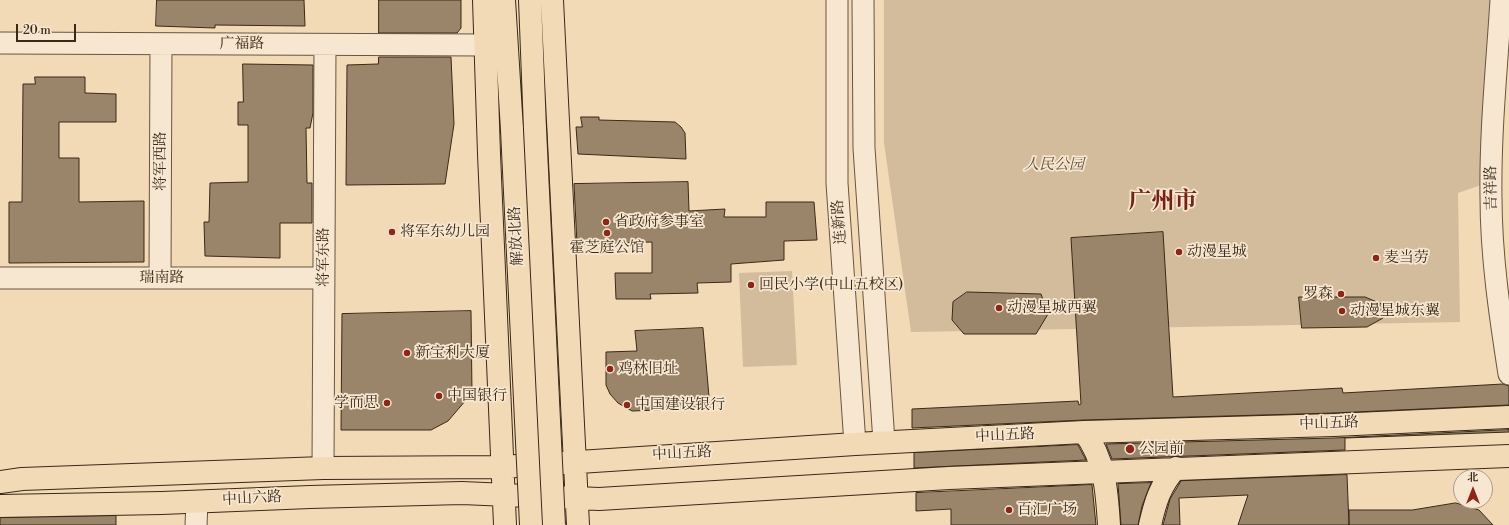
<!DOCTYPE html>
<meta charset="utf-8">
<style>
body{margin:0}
#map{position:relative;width:1509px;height:525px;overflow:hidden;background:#f2dab7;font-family:"Libre Bodoni","Noto Serif SC",serif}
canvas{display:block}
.north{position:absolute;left:1453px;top:469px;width:40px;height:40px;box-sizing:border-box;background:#f7e7d0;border:1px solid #ab9b86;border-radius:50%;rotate:0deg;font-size:11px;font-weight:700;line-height:16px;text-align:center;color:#3a2918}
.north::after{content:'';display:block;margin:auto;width:14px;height:18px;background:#8f2418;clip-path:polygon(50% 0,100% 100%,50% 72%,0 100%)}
.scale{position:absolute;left:16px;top:24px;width:60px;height:18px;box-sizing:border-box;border:2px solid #3a2918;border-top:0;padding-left:5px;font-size:12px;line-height:14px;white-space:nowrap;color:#3a2918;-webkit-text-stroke:3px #f7e7d0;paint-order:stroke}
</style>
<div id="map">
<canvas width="1509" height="525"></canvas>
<div class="north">北</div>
<div class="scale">20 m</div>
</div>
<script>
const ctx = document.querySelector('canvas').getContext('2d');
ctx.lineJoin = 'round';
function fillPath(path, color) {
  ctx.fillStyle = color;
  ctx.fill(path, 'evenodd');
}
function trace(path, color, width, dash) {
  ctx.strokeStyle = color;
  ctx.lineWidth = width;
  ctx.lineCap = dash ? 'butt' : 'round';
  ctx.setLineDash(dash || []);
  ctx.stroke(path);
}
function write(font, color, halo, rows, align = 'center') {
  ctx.font = font + ' "Libre Bodoni","Noto Serif SC",serif';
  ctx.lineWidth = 3.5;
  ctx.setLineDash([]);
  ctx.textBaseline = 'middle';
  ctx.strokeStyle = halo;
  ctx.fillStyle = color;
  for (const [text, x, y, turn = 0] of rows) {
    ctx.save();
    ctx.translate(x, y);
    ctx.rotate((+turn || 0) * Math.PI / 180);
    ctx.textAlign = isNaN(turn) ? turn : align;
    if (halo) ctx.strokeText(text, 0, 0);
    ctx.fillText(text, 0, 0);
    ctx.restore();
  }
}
const green = new Path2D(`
 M 884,0 L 1491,0 L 1484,184 L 1458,193 L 1460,322 L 911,332 L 884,143 Z
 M 792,271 L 797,365 L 743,367 L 739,273 Z`);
const building = new Path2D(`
 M 157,0 L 304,0 L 305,26 L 215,25 L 215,28 L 156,26 Z
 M 379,0 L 461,0 L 461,28 L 457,33 L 379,33 Z
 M 379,57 L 451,57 L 454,124 L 445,184 L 346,185 L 347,65 L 378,64 Z
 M 243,64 L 313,65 L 313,113 L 310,128 L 306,128 L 307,183 L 312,183 L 312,223 L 280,223 L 280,258 L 205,256 L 204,222 L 209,222 L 210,183 L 248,182 L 248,125 L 238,125 L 238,102 L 243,102 Z
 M 35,77 L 85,77 L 85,93 L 116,94 L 116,122 L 59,122 L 59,158 L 79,158 L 79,202 L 144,201 L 144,262 L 9,263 L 9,202 L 22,202 L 23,84 L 35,84 Z
 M 581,117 L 599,117 L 599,120 L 675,122 L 681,127 L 685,133 L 686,159 L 578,154 L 576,127 L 582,127 Z
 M 688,182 L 689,211 L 725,209 L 724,217 L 766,217 L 766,202 L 814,202 L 817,240 L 784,241 L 784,260 L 731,264 L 731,282 L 697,283 L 698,293 L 650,294 L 651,299 L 616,299 L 615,273 L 652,273 L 652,242 L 577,244 L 574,184 Z
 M 1163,232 L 1173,397 L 1342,388 L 1343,393 L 1503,384 L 1509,386 L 1509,405 L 1334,413 L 1084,420 L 912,428 L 912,409 L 1078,401 L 1079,405 L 1081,404 L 1071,238 Z
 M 967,292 L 1041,294 L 1048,314 L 1036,334 L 964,334 L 952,320 L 953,302 Z
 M 1299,297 L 1365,297 L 1384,305 L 1383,318 L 1367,327 L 1302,328 Z
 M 471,311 L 472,393 L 448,421 L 431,430 L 341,430 L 342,314 Z
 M 703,328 L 710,408 L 632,411 L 618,403 L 610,394 L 606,385 L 606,352 L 637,351 L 635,331 Z
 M 1509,430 L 1509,432 L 1345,438 L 1345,450 L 1112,459 L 1106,444 L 1334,438 Z
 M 1078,445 L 1086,460 L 914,468 L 914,453 Z
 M 1347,475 L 1349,525 L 1238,525 L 1248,495 L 1179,498 L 1180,525 L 1163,525 L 1170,499 L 1181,481 Z
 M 1151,483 L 1142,506 L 1138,525 L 1121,525 L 1118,484 Z
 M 1092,485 L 1096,525 L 951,525 L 951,509 L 916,511 L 916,493 Z
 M 1456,503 L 1479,510 L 1493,525 L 1349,525 L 1349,510 L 1412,510 Z
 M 116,516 L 116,525 L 0,525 L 0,518 Z`);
const minor = new Path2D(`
 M 837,0 L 837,183 L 855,444
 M 863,0 L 864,148 L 884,442
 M 1501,0 C 1497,65 1490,131 1491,197 C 1491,256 1500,316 1509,374
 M 0,43 L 485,45
 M 0,278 L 323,278
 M 160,278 L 161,44
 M 323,468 L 325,45
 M 196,525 L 197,502`);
const major = new Path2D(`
 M 484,0 L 489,154 L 505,525
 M 504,0 L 512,130
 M 530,0 L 535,129
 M 552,0 L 578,525
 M 1084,432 C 1105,459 1107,492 1109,525
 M 0,482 L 22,479 L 323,468 L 502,467 L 855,444 L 1084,432 L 1334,425 L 1509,417
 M 0,506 L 162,503 L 310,497 L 462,493 L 599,499 L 949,478 L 1509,456
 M 1150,525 C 1155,503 1160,485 1176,468`);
const majorBridge = new Path2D(`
 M 535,129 L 554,525
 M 512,130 L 531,525`);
const markers = [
 [606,222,4,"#8f2418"],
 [392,232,4,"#8f2418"],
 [607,233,4,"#8f2418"],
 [1179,252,4,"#8f2418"],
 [1376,258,4,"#8f2418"],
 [751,285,4,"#8f2418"],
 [1341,294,4,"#8f2418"],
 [999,308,4,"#8f2418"],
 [1342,311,4,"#8f2418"],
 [407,353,4,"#8f2418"],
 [610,369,4,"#8f2418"],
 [439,396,4,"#8f2418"],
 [387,403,4,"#8f2418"],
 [627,405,4,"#8f2418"],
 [1130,449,5,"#8f2418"],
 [1009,510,4,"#8f2418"]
];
const streetNames = [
 ["广福路",242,44],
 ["将军西路",161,161,-90],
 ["吉祥路",1492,188,-91],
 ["连新路",840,222,-94],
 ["解放北路",517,236,-93],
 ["将军东路",324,257,-90],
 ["瑞南路",162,278],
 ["中山五路",1329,424,-2],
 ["中山五路",1005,436,-3],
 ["中山五路",682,454,-3],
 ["中山六路",252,499,-3]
];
const parkNames = [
 ["人民公园",1054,165]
];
const poiNames = [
 ["省政府参事室",614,222],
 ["将军东幼儿园",400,232],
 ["霍芝庭公馆",607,248,"center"],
 ["动漫星城",1187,252],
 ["麦当劳",1384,258],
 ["回民小学(中山五校区)",759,285],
 ["罗森",1333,294,"right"],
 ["动漫星城西翼",1007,308],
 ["动漫星城东翼",1350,311],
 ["新宝利大厦",415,353],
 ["鸡林旧址",618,369],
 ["中国银行",447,396],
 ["学而思",379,403,"right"],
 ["中国建设银行",635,405],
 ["公园前",1139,449],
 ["百汇广场",1017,510]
];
const townNames = [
 ["广州市",1163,202]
];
fillPath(green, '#d3bc9c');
fillPath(building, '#9a856b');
trace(building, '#3a2918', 1);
trace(minor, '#685540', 23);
trace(major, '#3a2918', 24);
trace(minor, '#f7e7d0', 21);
trace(major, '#f2dab7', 22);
trace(majorBridge, '#3a2918', 24, []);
trace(majorBridge, '#f2dab7', 22);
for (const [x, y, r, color] of markers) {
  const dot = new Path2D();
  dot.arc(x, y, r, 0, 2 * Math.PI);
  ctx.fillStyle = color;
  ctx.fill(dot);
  trace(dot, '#f7e7d0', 1.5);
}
write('15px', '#3a2918', '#f7e7d0', streetNames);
write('italic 15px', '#604e39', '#f7e7d0', parkNames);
write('15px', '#3a2918', '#f7e7d0', poiNames, 'left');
write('bold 23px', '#7a1f14', '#f7e7d0', townNames);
</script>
